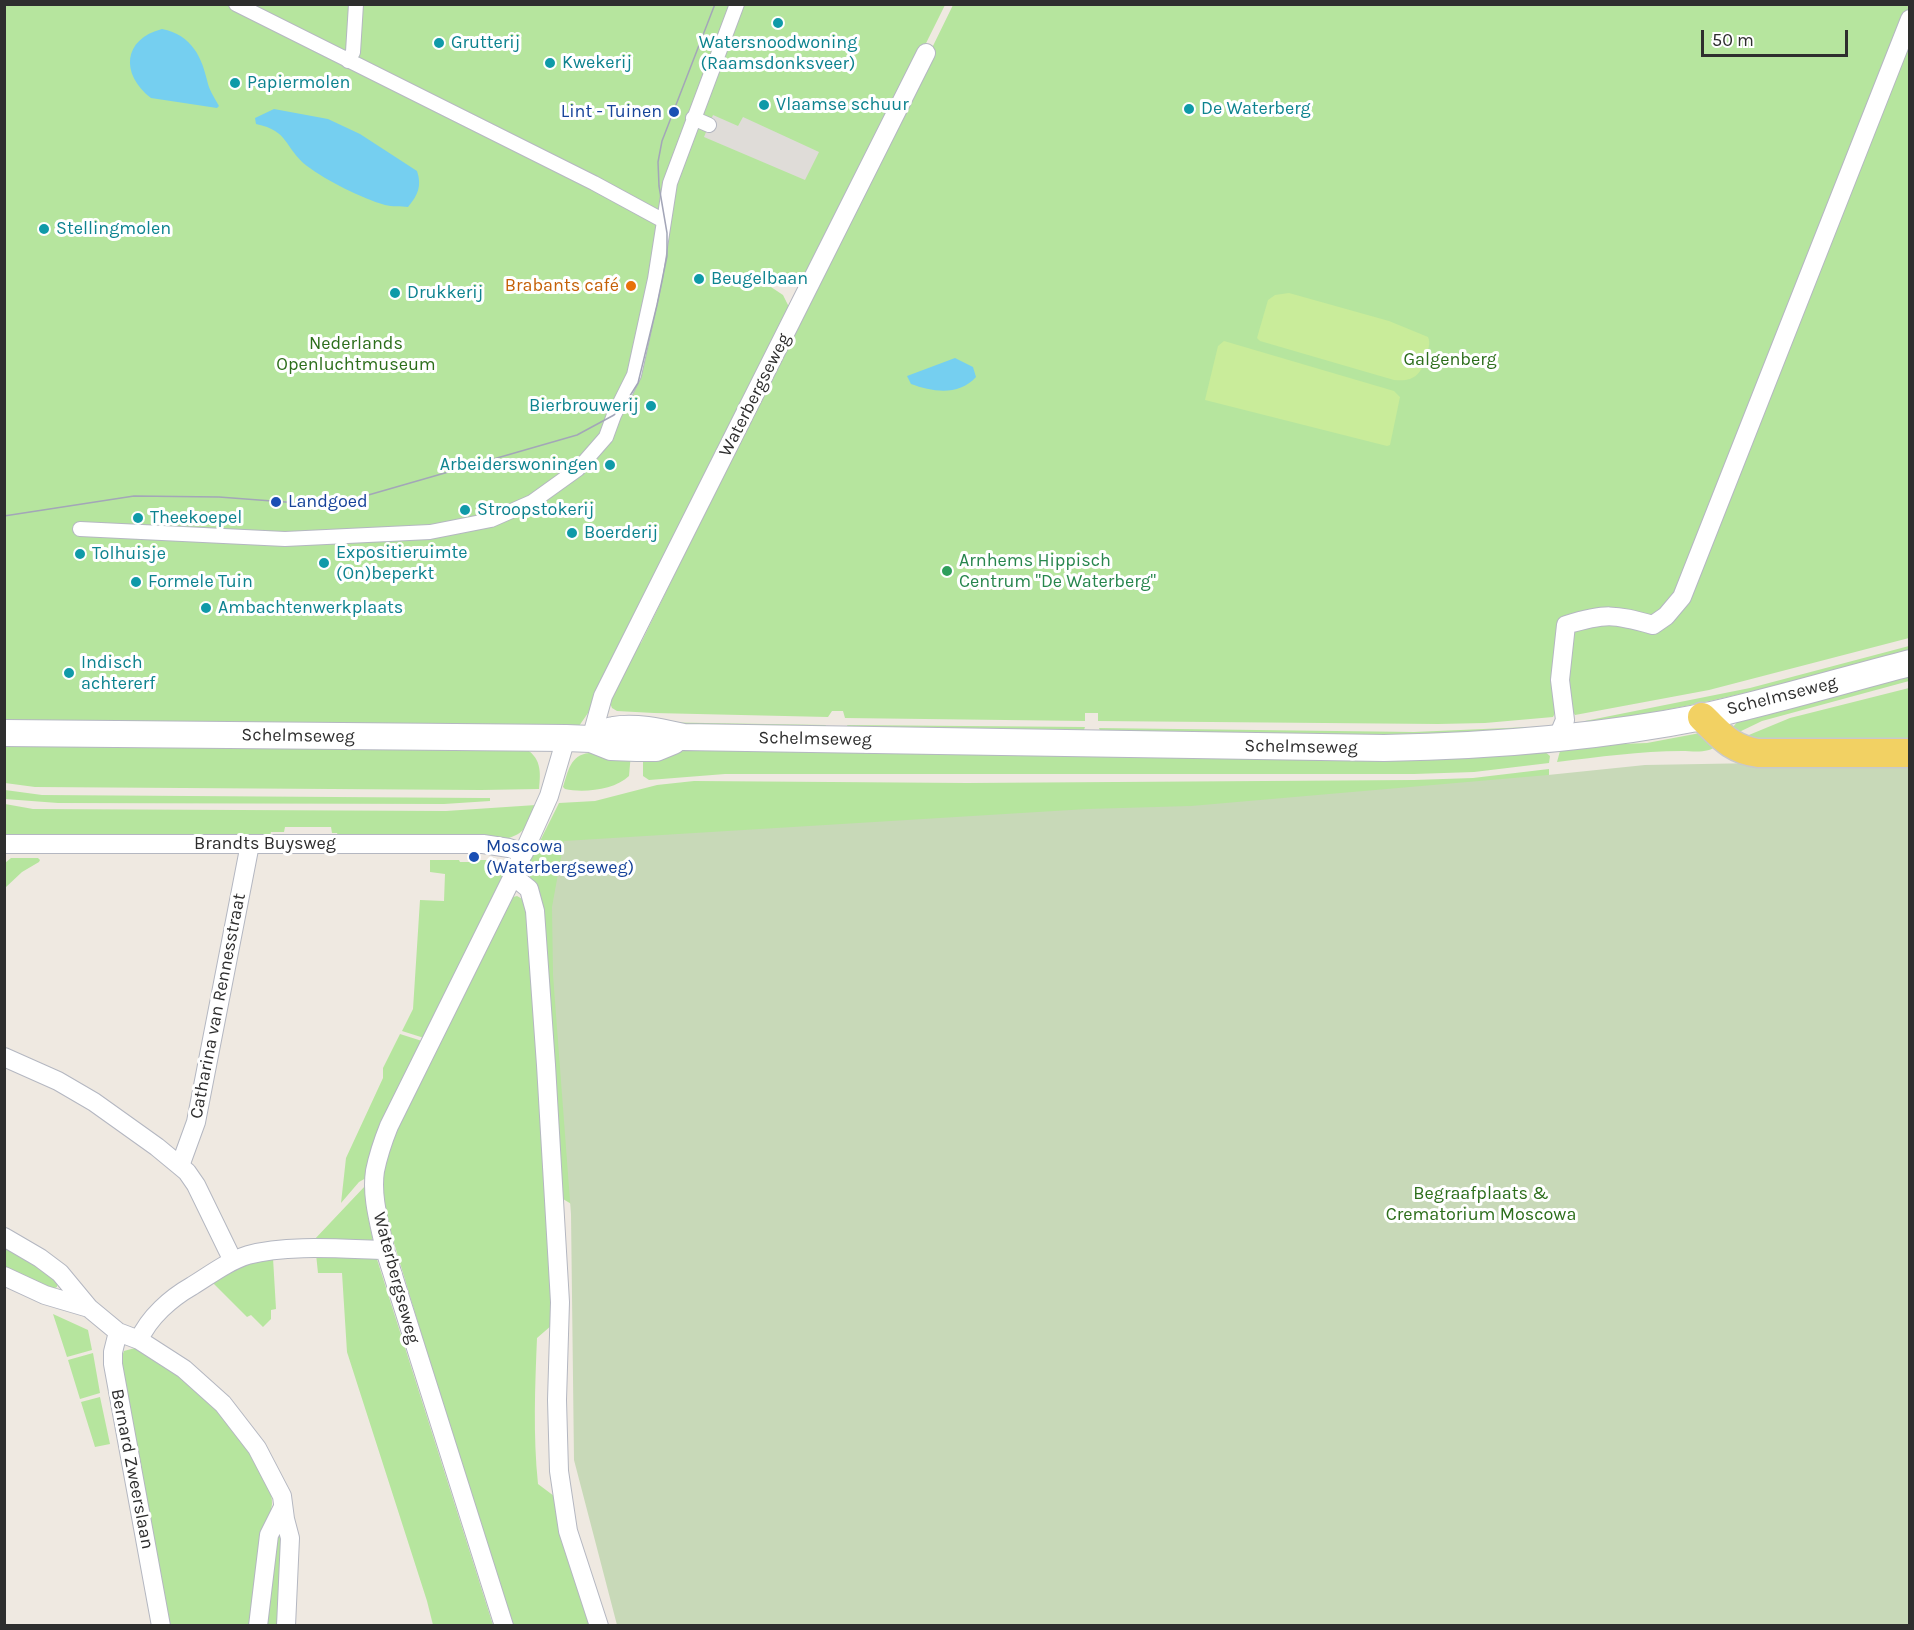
<!DOCTYPE html>
<meta charset="utf-8">
<style>
body{margin:0}
#map{position:relative;width:1914px;height:1630px;overflow:hidden;background:#efe9e1;font-family:Karla,sans-serif}
canvas{display:block}
.frame{position:absolute;inset:0;border:6px solid #2e2e2e;pointer-events:none}
.scale{position:absolute;left:1701px;top:30px;width:147px;height:27px;box-sizing:border-box;border:3px solid #2e2e2e;border-top:0;padding-left:8px;font-size:18px;line-height:21px;white-space:nowrap;color:#2e2e2e;-webkit-text-stroke:4px #fff;paint-order:stroke}
</style>
<div id="map">
<canvas width="1914" height="1630"></canvas>
<div class="frame"></div>
<div class="scale">50 m</div>
</div>
<script>
const ctx = document.querySelector('canvas').getContext('2d');
ctx.lineJoin = 'round';
function fillPath(path, color) {
  ctx.fillStyle = color;
  ctx.fill(path, 'evenodd');
}
function trace(path, color, width, dash) {
  ctx.strokeStyle = color;
  ctx.lineWidth = width;
  ctx.lineCap = dash ? 'butt' : 'round';
  ctx.setLineDash(dash || []);
  ctx.stroke(path);
}
function write(font, color, halo, rows, align = 'center') {
  ctx.font = font + ' Karla,sans-serif';
  ctx.lineWidth = 6;
  ctx.setLineDash([]);
  ctx.textBaseline = 'middle';
  ctx.strokeStyle = halo;
  ctx.fillStyle = color;
  for (const [text, x, y, turn = 0] of rows) {
    ctx.save();
    ctx.translate(x, y);
    ctx.rotate((+turn || 0) * Math.PI / 180);
    ctx.textAlign = isNaN(turn) ? turn : align;
    if (halo) ctx.strokeText(text, 0, 0);
    ctx.fillText(text, 0, 0);
    ctx.restore();
  }
}
const green = new Path2D(`
 M 5,5 L 945,5 L 854,188 L 803,285 L 789,283 L 774,274 L 768,285 L 783,295 L 789,307 L 736,421 L 588,713 L 579,726 L 5,724 Z
 M 953,5 L 1909,5 L 1909,638 L 1709,690 L 1575,715 L 1572,711 L 1556,711 L 1553,717 L 1485,723 L 1438,724 L 1098,721 L 1098,713 L 1085,713 L 1085,721 L 845,718 L 843,711 L 832,711 L 828,717 L 654,713 L 617,711 L 612,708 L 610,703 L 637,644 L 641,643 Z
 M 1909,646 L 1909,651 C 1803,679 1697,708 1588,723 L 1585,721 L 1750,688 Z
 M 1909,675 L 1909,681 L 1762,721 L 1735,734 L 1733,733 L 1733,727 L 1738,721 Z
 M 1909,688 L 1909,745 L 1750,744 L 1744,737 L 1790,718 Z
 M 646,722 L 826,725 L 824,730 L 645,723 Z
 M 847,725 L 1085,727 L 1083,733 L 849,730 Z
 M 1553,726 L 1537,731 L 1355,736 L 1101,733 L 1099,728 L 1414,732 Z
 M 1700,733 L 1717,745 C 1709,754 1693,751 1682,751 C 1640,751 1599,757 1557,762 L 1560,751 L 1595,745 L 1647,743 Z
 M 4,742 L 524,748 C 541,757 541,771 539,789 L 481,790 L 35,787 L 5,783 Z
 M 713,749 L 1544,751 L 1550,756 L 1549,763 L 1474,772 L 1414,774 L 725,774 L 649,780 L 643,776 L 643,754 Z
 M 589,753 L 631,753 L 629,776 C 615,790 583,793 565,789 L 563,787 C 568,772 570,755 589,753 Z
 M 1549,769 L 1549,811 L 573,1205 L 563,1199 L 538,890 C 532,881 527,875 529,863 L 559,803 L 595,801 L 657,785 L 694,781 L 967,783 L 1414,780 L 1473,778 Z
 M 5,790 L 42,795 L 482,798 L 490,798 L 490,801 L 444,804 L 58,803 L 5,799 Z
 M 5,804 L 33,809 L 446,811 L 536,805 C 530,822 527,832 509,838 L 338,836 L 337,833 L 332,833 L 331,827 L 285,827 L 284,832 L 271,832 L 270,836 L 5,835 Z
 M 11,858 L 38,858 L 40,860 L 39,862 L 22,872 L 5,888 L 5,863 Z
 M 430,860 L 459,860 L 460,862 L 477,862 L 478,860 L 502,860 L 505,870 L 504,876 L 424,1038 L 402,1031 L 413,1009 L 420,900 L 444,901 L 445,874 L 430,872 Z
 M 517,896 L 526,901 L 543,1132 L 552,1325 L 537,1338 C 535,1387 533,1435 538,1484 L 554,1496 L 590,1625 L 513,1625 L 427,1353 L 388,1223 L 384,1204 L 383,1172 L 392,1137 L 513,897 Z
 M 400,1034 L 422,1041 L 366,1178 L 359,1182 L 341,1203 L 346,1158 L 383,1078 L 383,1068 Z
 M 366,1185 L 368,1216 L 374,1246 L 313,1241 Z
 M 5,1246 L 37,1265 L 57,1281 L 57,1287 L 53,1289 L 5,1268 Z
 M 375,1253 L 493,1625 L 433,1625 L 427,1601 L 347,1352 L 342,1273 L 318,1273 L 316,1254 Z
 M 273,1258 L 276,1309 L 271,1310 L 271,1319 L 263,1327 L 251,1315 L 247,1317 L 211,1281 L 234,1267 Z
 M 53,1314 L 88,1330 L 92,1350 L 67,1357 Z
 M 135,1348 C 152,1358 171,1368 186,1380 C 213,1401 275,1470 272,1504 L 253,1625 L 168,1625 L 120,1362 L 124,1351 Z
 M 93,1353 L 100,1393 L 80,1399 L 68,1360 Z
 M 100,1397 L 110,1444 L 95,1447 L 81,1402 Z
 M 276,1535 L 282,1536 L 282,1625 L 262,1626 Z`);
const cemetery = new Path2D(`
 M 1872,761 L 1909,761 L 1909,1625 L 617,1625 L 574,1460 L 571,1214 L 553,975 L 552,907 L 564,841 L 1087,809 L 1191,806 L 1548,775 L 1645,765 Z`);
const pitch = new Path2D(`
 M 1289,293 L 1389,321 L 1428,337 C 1431,344 1428,349 1426,356 C 1421,375 1414,382 1394,380 L 1260,341 L 1257,338 L 1268,300 L 1275,295 Z
 M 1224,341 L 1394,391 L 1400,397 L 1390,445 L 1387,446 L 1205,400 L 1218,346 Z`);
const plaza = new Path2D(`
 M 713,115 L 738,126 L 743,117 L 819,152 L 805,180 L 704,137 Z`);
const water = new Path2D(`
 M 162,29 C 192,35 202,57 208,84 C 210,91 215,99 219,106 L 217,108 L 151,98 C 120,74 123,39 162,29 Z
 M 274,109 L 328,119 L 360,134 L 417,171 C 422,186 418,195 408,207 C 401,206 392,207 385,205 C 361,198 327,181 307,166 C 284,148 290,131 256,124 L 255,118 Z
 M 955,358 L 973,367 L 976,377 C 959,396 933,392 911,384 L 907,376 Z`);
const pedestrian = new Path2D(`
 M 236,4 L 594,183 L 664,221
 M 348,61 L 353,52 L 356,4
 M 693,118 L 709,125
 M 80,529 L 285,539 L 430,532 L 491,520 L 532,502 L 578,469 L 606,437 L 614,415 L 634,375 L 655,279 L 670,183 L 737,4`);
const minor = new Path2D(`
 M 591,739 L 603,696 L 926,53
 M 1557,739 L 1565,720 L 1560,680 L 1566,625 C 1606,613 1613,614 1653,625 L 1666,616 L 1682,597 L 1910,19
 M 4,844 L 483,844 L 509,848 L 524,853
 M 513,876 L 529,889 L 535,911 L 546,1065 L 560,1302 L 557,1400 L 559,1471 L 568,1531 L 599,1626
 M 4,1057 L 58,1081 L 94,1102 L 157,1147 L 180,1166 L 187,1172 L 196,1185 L 233,1261
 M 180,1166 L 196,1122 L 250,844
 M 4,1237 L 40,1258 L 60,1273 L 89,1308 L 118,1332 L 113,1352 L 113,1364 L 161,1626
 M 4,1276 L 45,1295 L 89,1308
 M 118,1332 L 139,1340 L 184,1369 L 223,1404 L 257,1448 L 282,1496 L 285,1519 L 290,1538 L 286,1626
 M 139,1340 C 149,1317 171,1298 192,1286 C 210,1275 228,1261 248,1255 C 287,1244 345,1249 385,1250
 M 258,1626 L 269,1535 L 283,1507
 M 504,1626 L 385,1250 C 380,1225 371,1197 375,1171 C 378,1156 383,1141 389,1126 L 513,876 L 549,796 L 566,738`);
const secondary = new Path2D(`
 M 4,733 L 566,738 L 591,739 L 611,747 L 637,748 L 656,748 L 673,741
 M 591,739 C 598,736 606,731 613,730 C 636,726 661,732 683,737 L 1384,748 C 1491,746 1597,738 1702,717 C 1771,702 1840,681 1910,663`);
const primary = new Path2D(`
 M 1702,717 C 1721,735 1730,749 1758,753 L 1910,753`);
const tram = new Path2D(`
 M 4,516 L 134,496 L 219,497 L 312,504 L 344,502 L 577,435 L 614,415 L 628,399 L 638,383 L 657,305 L 667,256 L 667,233 L 659,186 L 658,162 L 662,141 L 715,4`);
const markers = [
 [778,23,6,"#0f9aa8"],
 [439,43,6,"#0f9aa8"],
 [550,63,6,"#0f9aa8"],
 [235,83,6,"#0f9aa8"],
 [764,105,6,"#0f9aa8"],
 [1189,109,6,"#0f9aa8"],
 [674,112,6,"#1a4fb4"],
 [44,229,6,"#0f9aa8"],
 [699,279,6,"#0f9aa8"],
 [631,286,6,"#e8710a"],
 [395,293,6,"#0f9aa8"],
 [651,406,6,"#0f9aa8"],
 [610,465,6,"#0f9aa8"],
 [276,502,6,"#1a4fb4"],
 [465,510,6,"#0f9aa8"],
 [138,518,6,"#0f9aa8"],
 [572,533,6,"#0f9aa8"],
 [80,554,6,"#0f9aa8"],
 [324,563,6,"#0f9aa8"],
 [947,571,6,"#2e9e5b"],
 [136,582,6,"#0f9aa8"],
 [206,608,6,"#0f9aa8"],
 [69,673,6,"#0f9aa8"],
 [474,857,6,"#1a4fb4"]
];
const cultureNames = [
 ["Grutterij",451,43],
 ["Watersnoodwoning",778,43,"center"],
 ["(Raamsdonksveer)",778,64,"center"],
 ["Kwekerij",562,63],
 ["Papiermolen",247,83],
 ["Vlaamse schuur",776,105],
 ["De Waterberg",1201,109],
 ["Stellingmolen",56,229],
 ["Beugelbaan",711,279],
 ["Drukkerij",407,293],
 ["Bierbrouwerij",639,406,"right"],
 ["Arbeiderswoningen",598,465,"right"],
 ["Stroopstokerij",477,510],
 ["Theekoepel",150,518],
 ["Boerderij",584,533],
 ["Expositieruimte",336,553],
 ["(On)beperkt",336,574],
 ["Tolhuisje",92,554],
 ["Formele Tuin",148,582],
 ["Ambachtenwerkplaats",218,608],
 ["Indisch",81,663],
 ["achtererf",81,684]
];
const transitNames = [
 ["Lint - Tuinen",662,112,"right"],
 ["Landgoed",288,502],
 ["Moscowa",486,847],
 ["(Waterbergseweg)",486,868]
];
const foodNames = [
 ["Brabants café",619,286]
];
const parkNames = [
 ["Nederlands",356,344],
 ["Openluchtmuseum",356,365],
 ["Galgenberg",1450,360],
 ["Begraafplaats &",1481,1194],
 ["Crematorium Moscowa",1481,1215]
];
const streetNames = [
 ["Waterbergseweg",755,395,-63],
 ["Schelmseweg",1782,696,-14],
 ["Schelmseweg",298,736,1],
 ["Schelmseweg",815,739,1],
 ["Schelmseweg",1301,747,1],
 ["Brandts Buysweg",265,844],
 ["Catharina van Rennesstraat",218,1006,-79],
 ["Waterbergseweg",396,1278,75],
 ["Bernard Zweerslaan",132,1469,79]
];
const leisureNames = [
 ["Arnhems Hippisch",959,561],
 ["Centrum \"De Waterberg\"",959,582]
];
fillPath(green, '#b6e59e');
fillPath(cemetery, '#c8d9b8');
fillPath(pitch, '#c9ec9a');
fillPath(plaza, '#dfdcd8');
fillPath(water, '#75cff0');
trace(pedestrian, '#b4b7c1', 16);
trace(minor, '#b4b7c1', 20);
trace(secondary, '#b4b7c1', 28);
trace(primary, '#c9c9c9', 31);
trace(pedestrian, '#fff', 14);
trace(minor, '#fff', 18);
trace(secondary, '#fff', 26);
trace(primary, '#f2d163', 28);
trace(tram, '#a3a6b8', 1.5);
for (const [x, y, r, color] of markers) {
  const dot = new Path2D();
  dot.arc(x, y, r, 0, 2 * Math.PI);
  ctx.fillStyle = color;
  ctx.fill(dot);
  trace(dot, '#fff', 2);
}
write('18px', '#0d838f', '#fff', cultureNames, 'left');
write('18px', '#164399', '#fff', transitNames, 'left');
write('18px', '#c56008', '#fff', foodNames, 'right');
write('18px', '#2c6e1b', '#fff', parkNames);
write('18px', '#2e2e2e', '#fff', streetNames);
write('18px', '#27864d', '#fff', leisureNames, 'left');
</script>
